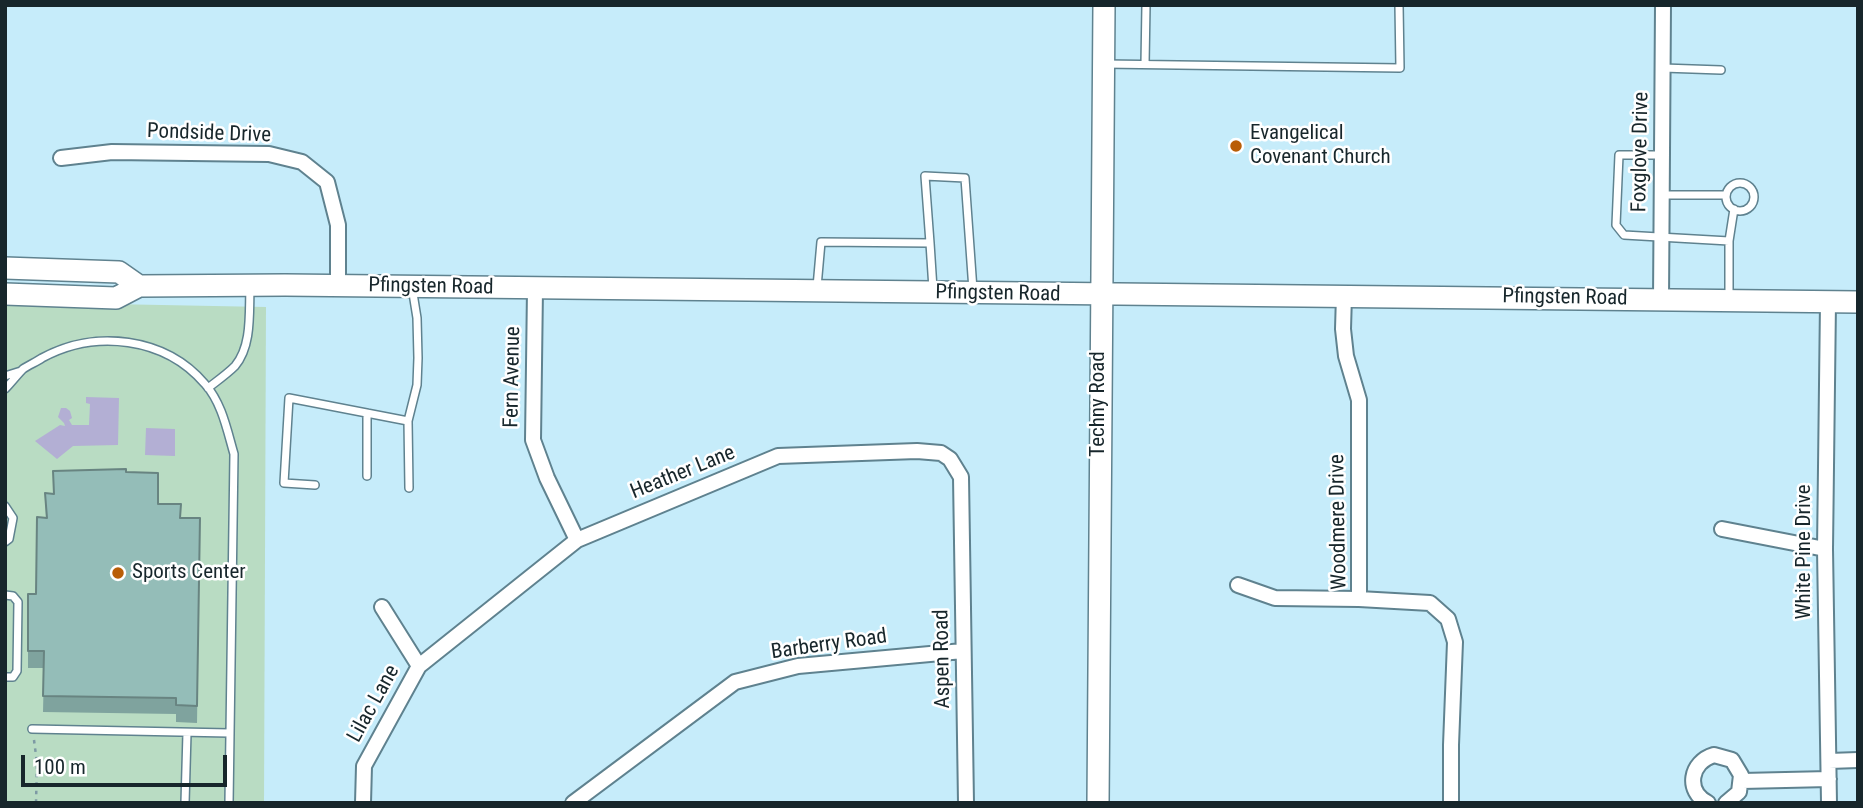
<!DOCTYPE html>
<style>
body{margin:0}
#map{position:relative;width:1863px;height:808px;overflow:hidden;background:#c6ecfa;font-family:"Roboto Condensed",sans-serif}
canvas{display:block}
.frame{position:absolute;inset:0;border:7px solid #17262b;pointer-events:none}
.scale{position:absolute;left:21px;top:755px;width:206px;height:32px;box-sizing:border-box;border:4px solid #17262b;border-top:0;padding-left:9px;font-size:21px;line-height:24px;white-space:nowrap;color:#17262b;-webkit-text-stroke:5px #fff;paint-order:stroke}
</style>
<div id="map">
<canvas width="1863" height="808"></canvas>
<div class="frame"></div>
<div class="scale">100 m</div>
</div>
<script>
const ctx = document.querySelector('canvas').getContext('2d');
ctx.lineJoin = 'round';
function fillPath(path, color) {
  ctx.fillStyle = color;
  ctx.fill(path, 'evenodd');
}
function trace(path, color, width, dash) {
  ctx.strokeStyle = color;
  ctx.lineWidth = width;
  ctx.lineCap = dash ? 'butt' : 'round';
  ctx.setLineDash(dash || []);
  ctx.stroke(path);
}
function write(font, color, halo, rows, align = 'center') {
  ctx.font = font + ' "Roboto Condensed",sans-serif';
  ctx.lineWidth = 5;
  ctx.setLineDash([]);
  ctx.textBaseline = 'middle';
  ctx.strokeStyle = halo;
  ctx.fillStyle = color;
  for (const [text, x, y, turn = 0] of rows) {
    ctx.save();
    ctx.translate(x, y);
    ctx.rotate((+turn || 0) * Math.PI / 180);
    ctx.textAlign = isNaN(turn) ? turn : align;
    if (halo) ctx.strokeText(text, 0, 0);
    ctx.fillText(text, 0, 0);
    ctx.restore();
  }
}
const green = new Path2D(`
 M 5,302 L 266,307 L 264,803 L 5,803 Z`);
const water = new Path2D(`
 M 86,397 L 119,398 L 118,445 L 73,446 L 57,459 L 35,441 L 60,425 L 65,426 L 64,423 L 58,417 L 61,408 L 66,408 L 70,411 L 72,418 L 69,420 L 72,425 L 89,425 L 90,404 L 86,403 Z
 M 146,428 L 175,429 L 175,456 L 145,455 Z`);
const path = new Path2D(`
 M 34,740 L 37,763 L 36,803`);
const lane = new Path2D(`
 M 1104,64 L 1400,68 L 1399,5
 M 1145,64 L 1146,5
 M 1663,68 L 1721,70
 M 1661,155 L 1619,155 L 1616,225 L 1624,235 L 1729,241 L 1729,300
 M1726 197a14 14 0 1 1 28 0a14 14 0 1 1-28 0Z
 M 1661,195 L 1726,195
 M 1729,241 L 1734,209
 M 930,243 L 933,289
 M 817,287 L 821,242 L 930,243 L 925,176 L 965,178 L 973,290
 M 5,376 L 21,371
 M 208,388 C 217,381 227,374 235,366 C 252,346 249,313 250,289
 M 5,389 C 11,383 17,375 23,369 C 29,365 36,362 42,358 C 95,329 165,337 205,384 C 222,403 227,430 234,454 L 229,803
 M 367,413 L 367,476
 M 315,485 L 284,483 L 289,398 L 408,421
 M 409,488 L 408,421 L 417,385 L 418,358 L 417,318 L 412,287
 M 5,506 L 13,518 L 9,539 L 5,542
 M 5,595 L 13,596 L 18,602 L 17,671 L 13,677 L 5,677
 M 32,729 L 229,733
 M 185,803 L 187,733`);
const street = new Path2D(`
 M 61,158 L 112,152 L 269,154 L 302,162 L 327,182 L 338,225 L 338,286
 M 535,289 L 533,440 L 547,478 L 577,540
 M 1344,295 L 1343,329 L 1346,356 L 1359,400 L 1359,599
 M 1661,300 L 1663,5
 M 1828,302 L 1825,549 L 1829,803
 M 1722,529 L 1825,549
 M 1238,585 L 1275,598 L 1359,599 L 1430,603 L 1448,619 L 1455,642 L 1451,745 L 1451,803
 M 382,607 L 419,666
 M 1829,761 L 1858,760
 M 1742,781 L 1829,779
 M 363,803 L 364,766 L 419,666 L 577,540 L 778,456 L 917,451 L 941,453 L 950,459 L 961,477 L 966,803
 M 573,803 L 735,682 L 798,666 L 963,651
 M 1708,803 C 1685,791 1690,762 1714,755 L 1732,760 L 1741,775 L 1739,792 L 1726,803`);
const secondary = new Path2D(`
 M 5,268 L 119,272 L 139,286
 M 5,294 L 116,298 L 139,286 L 285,285 L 1858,302
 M 1098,803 L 1104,5`);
const wall = new Path2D(`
 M 126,472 L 158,504 L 181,518 L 200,518 L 197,723 L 176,722 L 176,714 L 43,712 L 44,668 L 28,668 L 28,594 L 36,594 L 46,518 L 45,493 L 53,494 Z`);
const building = new Path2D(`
 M 126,469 L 126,472 L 158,473 L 158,504 L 181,504 L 180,518 L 200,518 L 197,706 L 176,705 L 176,698 L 43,696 L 44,651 L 28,651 L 28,594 L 36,594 L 37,517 L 47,518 L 45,493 L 54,494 L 53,471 Z`);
const markers = [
 [1236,146,7,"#b95d06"],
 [118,573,7,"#b95d06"]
];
const streetNames = [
 ["Pondside Drive",209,134,2],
 ["Foxglove Drive",1641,152,-89],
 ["Pfingsten Road",431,287,1],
 ["Pfingsten Road",998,294,1],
 ["Pfingsten Road",1565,298,1],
 ["Fern Avenue",513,377,-89],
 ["Techny Road",1099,404,-90],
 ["Heather Lane",683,473,-22],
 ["Woodmere Drive",1339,522,-91],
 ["White Pine Drive",1805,552,-90],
 ["Barberry Road",829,645,-8],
 ["Aspen Road",943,659,-91],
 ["Lilac Lane",374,704,-61]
];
const poiNames = [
 ["Evangelical",1250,134],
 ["Covenant Church",1250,158],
 ["Sports Center",132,573]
];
fillPath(green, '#b9dcc3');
fillPath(water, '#b3afd4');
trace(lane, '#5f828f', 10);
trace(street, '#5f828f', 18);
trace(secondary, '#5f828f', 24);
trace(path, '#7d99a4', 2.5, [3.5, 5]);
trace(lane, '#fff', 7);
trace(street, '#fff', 14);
trace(secondary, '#fff', 21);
fillPath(wall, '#7fa39e');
fillPath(building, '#94bdb8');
trace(building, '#688481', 2);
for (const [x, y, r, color] of markers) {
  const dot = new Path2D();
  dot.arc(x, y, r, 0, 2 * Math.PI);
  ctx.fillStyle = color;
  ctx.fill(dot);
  trace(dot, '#fff', 2.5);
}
write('21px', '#17262b', '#fff', streetNames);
write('21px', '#17262b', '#fff', poiNames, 'left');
</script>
